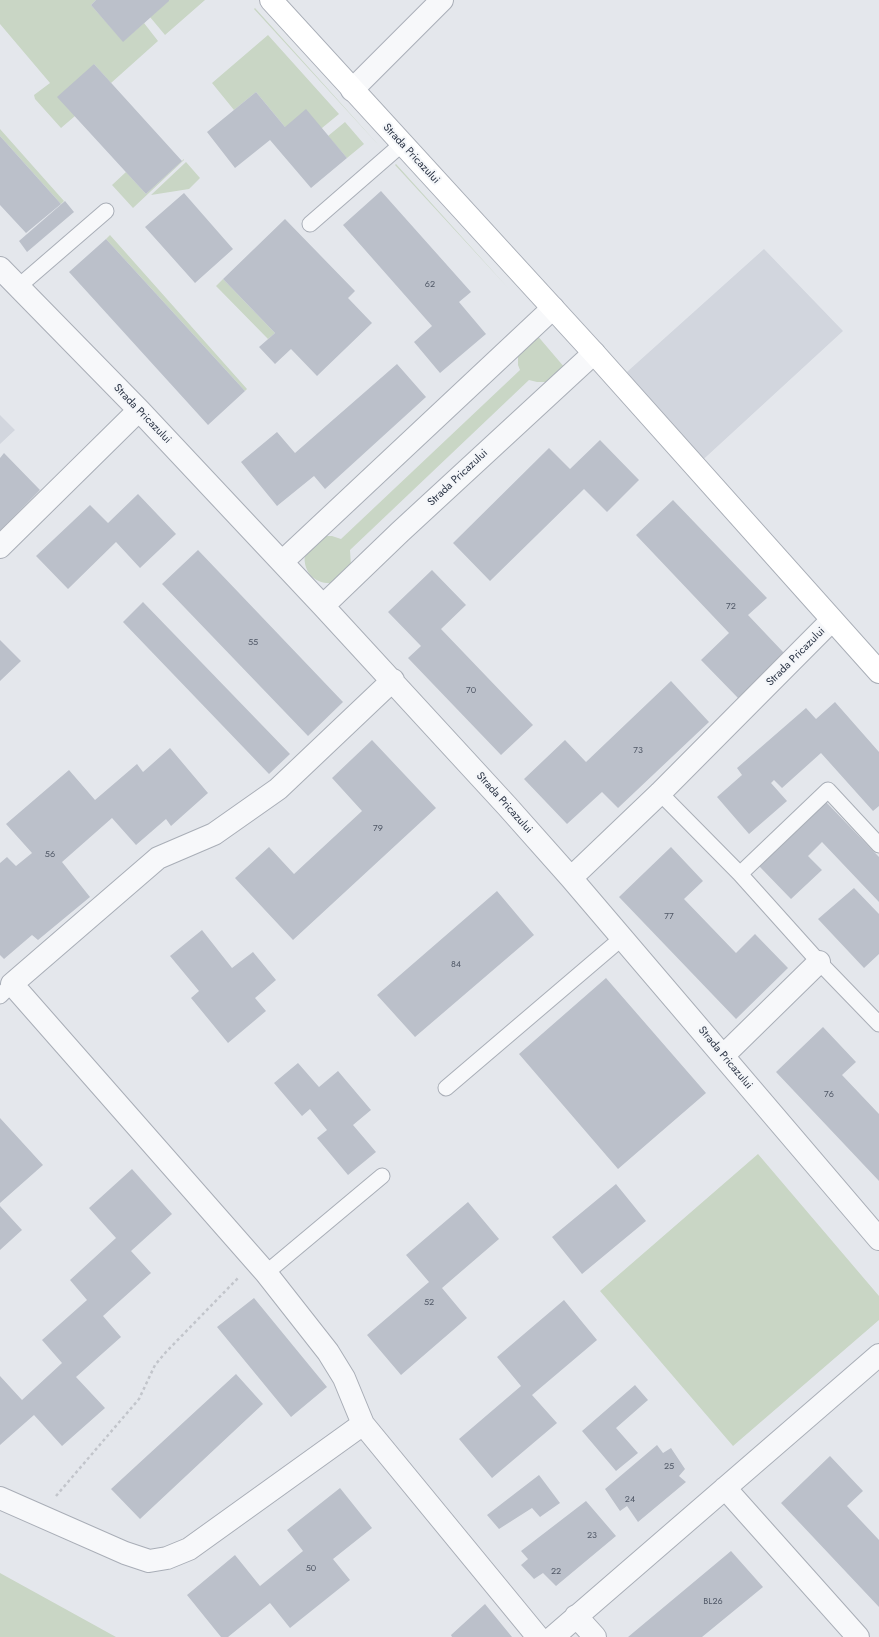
<!DOCTYPE html>
<style>
body{margin:0}
canvas{display:block;background:#e4e7ec}
</style>
<canvas width="879" height="1637"></canvas>
<script>
const ctx = document.querySelector('canvas').getContext('2d');
ctx.lineJoin = 'round';
function fillPath(path, color) {
  ctx.fillStyle = color;
  ctx.fill(path, 'evenodd');
}
function trace(path, color, width, dash) {
  ctx.strokeStyle = color;
  ctx.lineWidth = width;
  ctx.lineCap = dash ? 'butt' : 'round';
  ctx.setLineDash(dash || []);
  ctx.stroke(path);
}
function write(font, color, halo, rows, align = 'center') {
  ctx.font = font + ' Jost,sans-serif';
  ctx.lineWidth = 4;
  ctx.setLineDash([]);
  ctx.textBaseline = 'middle';
  ctx.strokeStyle = halo;
  ctx.fillStyle = color;
  for (const [text, x, y, turn = 0] of rows) {
    ctx.save();
    ctx.translate(x, y);
    ctx.rotate((+turn || 0) * Math.PI / 180);
    ctx.textAlign = isNaN(turn) ? turn : align;
    if (halo) ctx.strokeText(text, 0, 0);
    ctx.fillText(text, 0, 0);
    ctx.restore();
  }
}
const built = new Path2D(`
 M 764,249 L 843,331 L 695,467 L 618,380 Z
 M 0,415 L 15,430 L 0,444 Z`);
const green = new Path2D(`
 M 0,0 L 96,0 L 91,5 L 123,41 L 144,23 L 158,41 L 111,83 L 94,64 L 75,116 L 61,128 L 35,99 L 34,95 L 50,83 L 0,24 Z
 M 169,0 L 205,0 L 165,35 L 150,17 Z
 M 255,8 L 383,150 L 254,9 Z
 M 268,35 L 339,114 L 322,128 L 285,127 L 256,92 L 234,110 L 212,83 Z
 M 345,122 L 364,144 L 347,158 L 328,136 Z
 M 0,129 L 64,201 L 61,204 L 0,136 Z
 M 184,159 L 184,160 L 133,208 L 112,185 L 126,172 L 146,194 Z
 M 186,162 L 200,178 L 189,189 L 151,195 Z
 M 396,164 L 509,289 L 395,165 Z
 M 110,235 L 247,389 L 245,391 L 106,239 Z
 M 223,279 L 275,333 L 268,339 L 216,286 Z
 M 536,334 L 565,368 L 549,382 L 537,382 L 529,380 L 350,550 L 351,566 L 334,583 C 315,585 302,572 305,553 L 322,536 L 332,536 L 341,539 L 520,370 L 518,365 L 518,354 Z
 M 758,1154 L 879,1296 L 879,1320 L 733,1446 L 600,1291 Z
 M 0,1573 L 116,1637 L 0,1637 Z`);
const building = new Path2D(`
 M 96,0 L 169,0 L 169,1 L 123,42 L 91,5 Z
 M 94,64 L 182,161 L 146,194 L 57,97 Z
 M 256,92 L 285,127 L 306,109 L 347,158 L 311,188 L 270,140 L 235,168 L 207,132 Z
 M 0,136 L 61,204 L 26,233 L 0,205 Z
 M 381,191 L 471,292 L 459,302 L 486,334 L 440,373 L 414,342 L 432,326 L 343,225 Z
 M 184,193 L 233,249 L 195,283 L 145,227 Z
 M 65,201 L 74,212 L 27,252 L 19,241 Z
 M 285,219 L 355,291 L 348,298 L 372,323 L 317,376 L 291,349 L 275,364 L 259,347 L 275,333 L 223,279 Z
 M 106,239 L 245,391 L 208,425 L 69,272 Z
 M 397,364 L 426,397 L 325,489 L 314,476 L 277,506 L 241,462 L 277,432 L 295,453 Z
 M 600,440 L 639,480 L 607,512 L 584,489 L 490,581 L 453,543 L 549,448 L 570,469 Z
 M 4,453 L 40,490 L 0,531 L 0,458 Z
 M 138,494 L 176,534 L 140,568 L 116,542 L 68,589 L 36,556 L 90,505 L 108,523 Z
 M 673,500 L 767,598 L 748,615 L 784,653 L 738,698 L 701,660 L 729,633 L 636,535 Z
 M 198,550 L 343,702 L 308,736 L 162,584 Z
 M 432,570 L 466,605 L 441,629 L 533,725 L 501,755 L 408,658 L 421,646 L 388,612 Z
 M 143,602 L 290,754 L 269,774 L 123,622 Z
 M 0,640 L 21,661 L 0,681 Z
 M 671,681 L 709,722 L 618,808 L 602,792 L 567,824 L 524,779 L 565,740 L 586,762 Z
 M 835,702 L 879,752 L 879,806 L 873,811 L 821,753 L 782,788 L 774,780 L 771,783 L 787,801 L 749,834 L 717,797 L 742,775 L 737,768 L 806,708 L 816,719 Z
 M 372,740 L 436,808 L 293,940 L 235,878 L 269,847 L 294,874 L 362,811 L 332,778 Z
 M 170,748 L 208,793 L 171,826 L 166,819 L 136,845 L 112,818 L 62,862 L 90,897 L 38,940 L 32,935 L 4,959 L 0,955 L 0,863 L 7,857 L 16,866 L 32,853 L 6,824 L 69,770 L 95,800 L 137,764 L 143,772 Z
 M 826,802 L 879,857 L 879,902 L 822,842 L 808,856 L 822,870 L 791,899 L 759,866 Z
 M 671,847 L 703,881 L 684,899 L 736,953 L 755,934 L 788,968 L 736,1019 L 619,897 Z
 M 854,888 L 879,914 L 879,954 L 864,968 L 818,919 Z
 M 497,891 L 534,935 L 415,1037 L 377,995 Z
 M 202,930 L 232,968 L 253,952 L 276,980 L 255,998 L 266,1011 L 228,1043 L 191,998 L 199,991 L 170,956 Z
 M 606,978 L 706,1093 L 618,1169 L 519,1054 Z
 M 823,1027 L 856,1062 L 842,1075 L 879,1114 L 879,1181 L 776,1072 Z
 M 298,1063 L 319,1087 L 338,1071 L 371,1110 L 353,1125 L 376,1152 L 348,1175 L 317,1138 L 327,1130 L 310,1109 L 302,1116 L 274,1083 Z
 M 0,1118 L 43,1165 L 0,1203 Z
 M 132,1169 L 172,1214 L 131,1251 L 151,1273 L 103,1316 L 121,1337 L 76,1377 L 105,1408 L 62,1446 L 34,1415 L 0,1445 L 0,1376 L 22,1400 L 62,1363 L 42,1340 L 87,1300 L 70,1280 L 116,1238 L 89,1208 Z
 M 616,1184 L 646,1221 L 582,1274 L 552,1237 Z
 M 468,1202 L 499,1239 L 442,1288 L 467,1318 L 401,1375 L 367,1335 L 429,1282 L 406,1255 Z
 M 0,1206 L 22,1230 L 0,1250 Z
 M 254,1298 L 327,1387 L 291,1417 L 217,1327 Z
 M 564,1300 L 597,1340 L 532,1395 L 557,1423 L 492,1478 L 459,1439 L 521,1386 L 497,1357 Z
 M 236,1374 L 263,1404 L 140,1519 L 111,1489 Z
 M 635,1385 L 648,1400 L 616,1428 L 638,1453 L 616,1471 L 582,1431 Z
 M 657,1445 L 663,1453 L 671,1448 L 685,1469 L 679,1476 L 686,1482 L 638,1522 L 627,1506 L 620,1511 L 605,1489 Z
 M 830,1456 L 863,1491 L 847,1506 L 879,1540 L 879,1607 L 781,1503 Z
 M 539,1475 L 560,1503 L 540,1517 L 532,1508 L 499,1529 L 487,1515 Z
 M 340,1488 L 372,1528 L 333,1559 L 350,1580 L 290,1628 L 270,1603 L 228,1637 L 221,1637 L 187,1595 L 235,1555 L 260,1586 L 303,1551 L 287,1530 Z
 M 586,1501 L 616,1536 L 556,1586 L 543,1573 L 534,1579 L 521,1565 L 528,1559 L 521,1551 Z
 M 731,1551 L 763,1587 L 702,1637 L 628,1637 Z
 M 485,1604 L 512,1637 L 452,1637 L 451,1635 Z`);
const path = new Path2D(`
 M 56,1496 L 139,1399 L 155,1365 L 166,1352 L 239,1277`);
const lane = new Path2D(`
 M 310,224 L 402,144
 M 18,287 L 106,211
 M 660,793 L 740,874 L 819,962 L 879,1024
 M 740,874 L 828,790 L 879,845
 M 0,996 L 12,984
 M 446,1088 L 622,938
 M 266,1273 L 382,1176`);
const street = new Path2D(`
 M 352,90 L 442,0
 M 0,268 L 139,410 L 323,606 L 507,806 L 571,878 L 879,1239
 M 0,547 L 139,410
 M 282,562 L 553,308
 M 323,606 L 400,532 L 594,353
 M 571,878 L 660,793 L 832,620
 M 723,1056 L 819,962
 M 363,1424 L 344,1378 L 328,1352 L 266,1273 L 12,984 L 158,858 L 214,834 L 278,789 L 393,680
 M 725,1488 L 858,1637
 M 0,1498 L 125,1553 L 149,1561 L 167,1558 L 189,1549 L 363,1424 L 538,1637
 M 576,1616 L 595,1637
 M 553,1637 L 879,1355`);
const secondary = new Path2D(`
 M 271,0 L 594,353 L 879,672`);
const numberNames = [
 ["62",430,285],
 ["72",731,607],
 ["55",253,643],
 ["70",471,691],
 ["73",638,751],
 ["79",378,829],
 ["56",50,855],
 ["77",669,917],
 ["84",456,965],
 ["76",829,1095],
 ["52",429,1303],
 ["25",669,1467],
 ["24",630,1500],
 ["23",592,1536],
 ["50",311,1569],
 ["22",556,1572],
 ["BL26",713,1602]
];
const streetNames = [
 ["Strada Pricazului",411,154,47],
 ["Strada Pricazului",142,414,46],
 ["Strada Pricazului",458,478,-43],
 ["Strada Pricazului",796,657,-45],
 ["Strada Pricazului",504,803,48],
 ["Strada Pricazului",725,1058,50]
];
fillPath(built, '#d2d6de');
fillPath(green, '#c9d6c5');
fillPath(building, '#bbc0ca');
trace(lane, '#a9aeb7', 17);
trace(street, '#a9aeb7', 24);
trace(secondary, '#a9aeb7', 24);
trace(path, '#c2c5cb', 2.5, [3, 3]);
trace(lane, '#f7f8fa', 15);
trace(street, '#f7f8fa', 22);
trace(secondary, '#fff', 22);
write('9px', '#4f5766', null, numberNames);
write('11px', '#2b3445', '#f4f6f9', streetNames);
</script>
